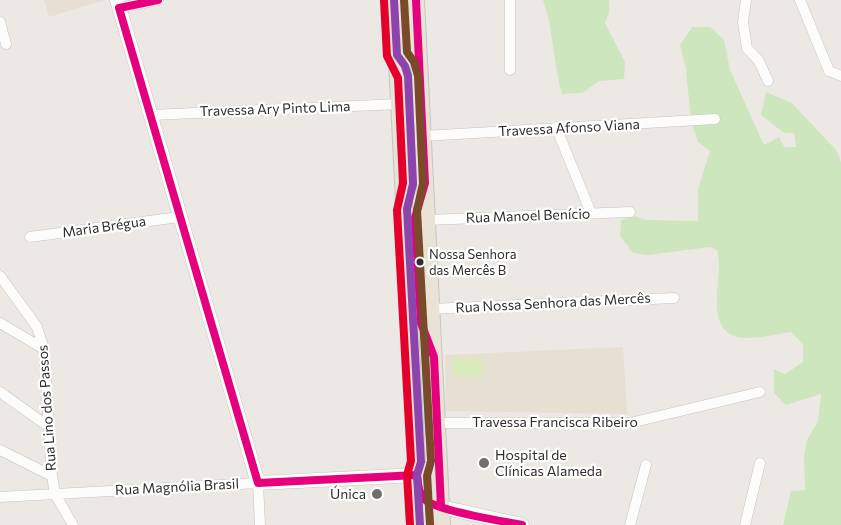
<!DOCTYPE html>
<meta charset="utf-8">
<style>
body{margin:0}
canvas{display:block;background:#ece8e4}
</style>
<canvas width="841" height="525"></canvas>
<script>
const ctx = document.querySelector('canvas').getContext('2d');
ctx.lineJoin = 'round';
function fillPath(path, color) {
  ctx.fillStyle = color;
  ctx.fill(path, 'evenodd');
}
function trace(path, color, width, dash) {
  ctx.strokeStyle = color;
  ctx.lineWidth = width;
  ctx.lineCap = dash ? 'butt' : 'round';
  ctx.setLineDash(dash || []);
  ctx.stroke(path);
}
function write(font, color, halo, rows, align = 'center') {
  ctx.font = font + ' Commissioner,sans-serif';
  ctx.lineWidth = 4.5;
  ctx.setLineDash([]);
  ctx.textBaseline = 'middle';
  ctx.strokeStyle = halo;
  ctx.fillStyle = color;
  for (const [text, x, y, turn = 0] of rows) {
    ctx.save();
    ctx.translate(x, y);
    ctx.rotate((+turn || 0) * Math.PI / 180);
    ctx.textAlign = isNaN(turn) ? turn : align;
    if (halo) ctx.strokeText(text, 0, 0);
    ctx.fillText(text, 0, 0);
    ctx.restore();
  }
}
const education = new Path2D(`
 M 44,0 L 105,0 L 49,17 Z
 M 623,347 L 627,414 L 446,411 L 445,355 Z`);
const green = new Path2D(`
 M 543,0 L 609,0 L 609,13 L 605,23 L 625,62 L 624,79 L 599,81 L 582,93 L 562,94 C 553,64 554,31 543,0 Z
 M 692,27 L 710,27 L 724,40 L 730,70 L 764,145 L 779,137 L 784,147 L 796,147 L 794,133 L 784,133 L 761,115 L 766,92 L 792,103 L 837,151 L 841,163 L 841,525 L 783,525 L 791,491 L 805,490 L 804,455 L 807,440 L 818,421 L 821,394 L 786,405 L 774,393 L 774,369 L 785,374 L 803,362 L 803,344 L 791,332 C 749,339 713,351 717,292 C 718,277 721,265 717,250 L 710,247 L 648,255 L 633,253 L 620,236 L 621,220 L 635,216 L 645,220 L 698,221 L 698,189 L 710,151 L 698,142 L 691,122 L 686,69 L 680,45 Z`);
const pitch = new Path2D(`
 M 454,359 L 482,359 L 482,377 L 453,376 Z`);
const stream = new Path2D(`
 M 407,29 L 408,54
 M 423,350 L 423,356
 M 424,382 L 426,434`);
const minor = new Path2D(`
 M 510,0 L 510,70
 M 746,0 L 743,22 L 747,48 L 759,61 L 768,81
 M 800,0 L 829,71 L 841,76
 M 119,8 L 158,0
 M 0,22 L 6,44
 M 151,115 L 399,104
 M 556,127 L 591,213
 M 423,136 L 715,119
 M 427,220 L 630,212
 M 30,237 L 179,217
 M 0,276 L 37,327 L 44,349 L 52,476 L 55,494 L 73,525
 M 431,309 L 674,298
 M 0,323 L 44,349
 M 0,392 L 49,427
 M 437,423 L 630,423 L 760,392
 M 0,450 L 52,476
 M 0,497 L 258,483 L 260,525
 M 630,525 L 646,465
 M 745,525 L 760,463`);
const secondary = new Path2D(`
 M 117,0 L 258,483 L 417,475 L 433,467 L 438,460
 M 419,486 L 423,498 L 441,507 L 522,525`);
const trunk = new Path2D(`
 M 394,0 L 420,525
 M 416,0 L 442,525`);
const bus1 = new Path2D(`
 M 158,0 L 119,8 L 258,483 L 417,475 C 418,482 418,492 423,498 C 434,511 503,521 522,525
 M 416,0 L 425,183 L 415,218 L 421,323 L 434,357 L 441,507`);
const bus2 = new Path2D(`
 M 384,1 L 387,56 L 398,78 L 403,183 L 397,210 L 411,461 L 407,475 L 410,525`);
const bus3 = new Path2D(`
 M 404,0 L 407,52 L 414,62 L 418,76 L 423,184 L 417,210 L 431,461 L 427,476 L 430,524`);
const bus4 = new Path2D(`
 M 394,0 L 397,55 L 405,66 L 408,76 L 413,184 L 407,209 L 421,462 L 417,475 L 420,525`);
const markers = [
 [420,262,4.5,"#2e2e2e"],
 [484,463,6,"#706f6e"],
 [377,494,6,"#706f6e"]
];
const busNames = [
 ["Nossa Senhora",429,255],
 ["das Mercês B",429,271]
];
const streetNames = [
 ["Travessa Ary Pinto Lima",275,109,-2],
 ["Travessa Afonso Viana",569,128,-3],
 ["Rua Manoel Benício",528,216,-2],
 ["Maria Brégua",104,227,-8],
 ["Rua Nossa Senhora das Mercês",553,303,-3],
 ["Rua Lino dos Passos",47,408,-94],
 ["Travessa Francisca Ribeiro",555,422],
 ["Rua Magnólia Brasil",177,487,-3]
];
const poiNames = [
 ["Hospital de",495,455],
 ["Clínicas Alameda",495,471],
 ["Única",366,494,"right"]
];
fillPath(education, '#e6e0d3');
fillPath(green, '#cee6be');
fillPath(pitch, '#d9eabb');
trace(stream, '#99d6ec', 2.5);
trace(minor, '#c5c4c5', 11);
trace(secondary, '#c5c4c5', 15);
trace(trunk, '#c6c5c4', 18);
trace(minor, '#fcfcfb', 10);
trace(secondary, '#fcfcfb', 14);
trace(trunk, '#e9e2d6', 16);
trace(bus1, '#e5007d', 8);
trace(bus2, '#e4002b', 8);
trace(bus3, '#7a4b2a', 8);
trace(bus4, '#8e44ad', 8);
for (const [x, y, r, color] of markers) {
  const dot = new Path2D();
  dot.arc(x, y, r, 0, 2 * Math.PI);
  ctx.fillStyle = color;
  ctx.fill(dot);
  trace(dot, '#fff', 2);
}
write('13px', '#2e2e2e', '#fff', busNames, 'left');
write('14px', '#2e2e2e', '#fff', streetNames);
write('14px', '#2e2e2e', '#fff', poiNames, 'left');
</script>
